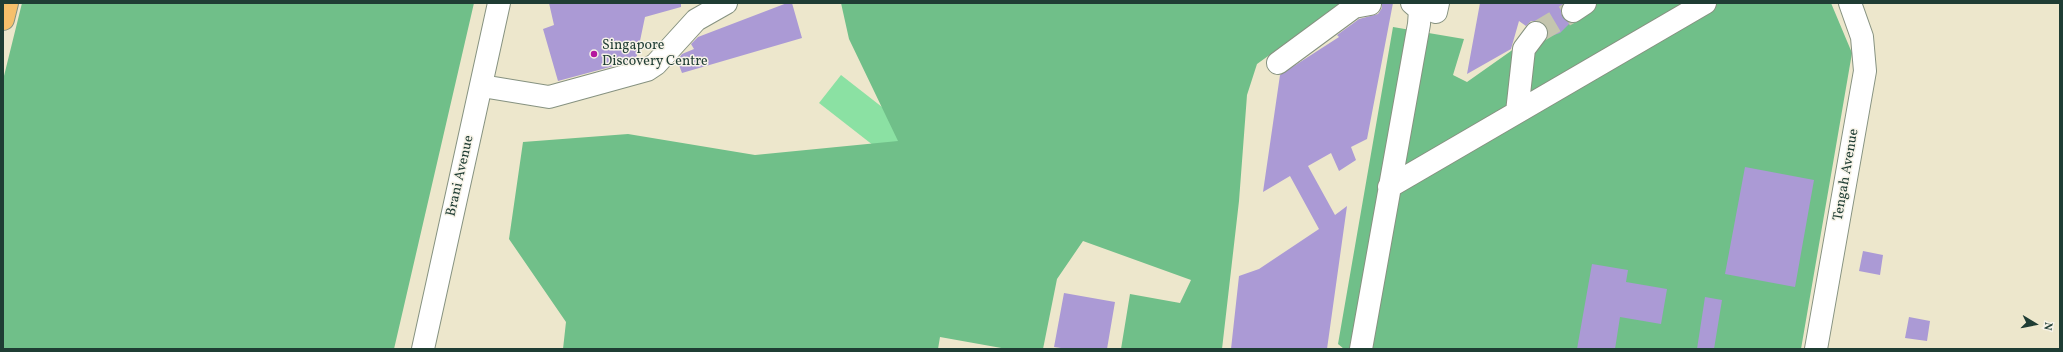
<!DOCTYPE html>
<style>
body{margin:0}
#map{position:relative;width:2063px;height:352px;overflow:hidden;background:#ede7cc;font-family:Vollkorn,serif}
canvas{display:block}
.frame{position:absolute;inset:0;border:4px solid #1f3d34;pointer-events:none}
.north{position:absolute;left:2015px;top:304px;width:40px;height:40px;-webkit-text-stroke:3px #f7f3e8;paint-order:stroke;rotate:100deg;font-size:11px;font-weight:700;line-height:16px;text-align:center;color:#1f3d34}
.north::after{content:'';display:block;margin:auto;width:14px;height:18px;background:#1f3d34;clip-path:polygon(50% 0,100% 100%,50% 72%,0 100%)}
</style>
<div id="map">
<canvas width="2063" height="352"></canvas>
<div class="frame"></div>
<div class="north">N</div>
</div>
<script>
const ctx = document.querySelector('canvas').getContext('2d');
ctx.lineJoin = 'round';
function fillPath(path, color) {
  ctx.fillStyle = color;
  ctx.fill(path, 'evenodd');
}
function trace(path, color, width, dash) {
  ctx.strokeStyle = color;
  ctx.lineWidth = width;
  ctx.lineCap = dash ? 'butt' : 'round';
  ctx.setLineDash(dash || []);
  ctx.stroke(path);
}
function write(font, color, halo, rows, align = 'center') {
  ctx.font = font + ' Vollkorn,serif';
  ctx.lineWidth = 3;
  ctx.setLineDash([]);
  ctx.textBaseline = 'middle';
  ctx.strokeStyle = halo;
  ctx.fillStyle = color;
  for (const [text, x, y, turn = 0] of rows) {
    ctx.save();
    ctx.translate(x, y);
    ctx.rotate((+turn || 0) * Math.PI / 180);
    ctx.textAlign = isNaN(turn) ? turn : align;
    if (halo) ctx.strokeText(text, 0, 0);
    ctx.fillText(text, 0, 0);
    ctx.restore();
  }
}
const green = new Path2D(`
 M 841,75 L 923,139 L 901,167 L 819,103 Z`);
const forest = new Path2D(`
 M 22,3 L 474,3 L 394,349 L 3,349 L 3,80 Z
 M 841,3 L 1342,3 L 1257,64 L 1247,95 L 1239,201 L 1222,349 L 1121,349 L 1130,294 L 1180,303 L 1191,280 L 1083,241 L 1057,279 L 1043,349 L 1007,349 L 940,337 L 938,349 L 563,349 L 566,322 L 509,239 L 523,142 L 628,134 L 755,155 L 898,141 L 849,39 Z
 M 1579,3 L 1831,3 L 1852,53 L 1801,349 L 1344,349 L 1338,344 L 1393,27 L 1464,39 L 1453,75 L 1467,82 Z`);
const building = new Path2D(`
 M 549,3 L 681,3 L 681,7 L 645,17 L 636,60 L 558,81 L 543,29 L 554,25 Z
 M 787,3 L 792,3 L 802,38 L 682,73 L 677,60 L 682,54 L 694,49 L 691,44 L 698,37 Z
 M 1382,3 L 1393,3 L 1367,139 L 1351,147 L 1356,160 L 1339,171 L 1331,153 L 1308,166 L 1335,215 L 1347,206 L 1327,349 L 1231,349 L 1239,276 L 1259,269 L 1319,229 L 1290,176 L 1263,192 L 1280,75 L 1339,37 L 1337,35 L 1359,19 L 1378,14 L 1382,8 Z
 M 1480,3 L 1564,3 L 1561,12 L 1563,18 L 1570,23 L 1560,33 L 1551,36 L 1548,36 L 1548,28 L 1543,23 L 1537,21 L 1531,21 L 1526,26 L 1519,21 L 1511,49 L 1467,74 Z
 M 1745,167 L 1814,180 L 1795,287 L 1725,274 Z
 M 1863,251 L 1883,255 L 1880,275 L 1859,271 Z
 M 1592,264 L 1628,270 L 1626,282 L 1667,289 L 1661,324 L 1620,317 L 1615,349 L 1577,349 Z
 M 1064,293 L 1115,302 L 1107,349 L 1068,349 L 1054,347 Z
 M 1705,297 L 1722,300 L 1714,349 L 1697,349 Z
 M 1909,317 L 1930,321 L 1927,341 L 1905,338 Z`);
const minorTunnel = new Path2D(`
 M 1536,33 L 1573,11`);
const minor = new Path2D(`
 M 1573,11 L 1585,3
 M 1436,12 L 1438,3
 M 1278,63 L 1354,7 L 1370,4
 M 482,86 L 549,97 L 647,70 L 656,64 L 696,20 L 726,3
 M 1517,112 L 1524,49 L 1536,33
 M 1389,187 L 1705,3
 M 423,349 L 499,3
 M 1361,349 L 1419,24 L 1420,10 L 1412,3
 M 1816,349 L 1865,71 L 1862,37 L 1850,3`);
const major = new Path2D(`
 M 3,19 L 7,3`);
const markers = [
 [594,54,4,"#b5179e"]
];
const poiNames = [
 ["Singapore",602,46],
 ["Discovery Centre",602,62]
];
const streetNames = [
 ["Tengah Avenue",1847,175,-80],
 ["Brani Avenue",461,176,-77]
];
fillPath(green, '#8be1a3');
fillPath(forest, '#70bf89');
fillPath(building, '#ab9ad5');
trace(minorTunnel, '#c4c5ae', 22, [22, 11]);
trace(minor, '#869280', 24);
trace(major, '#869280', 24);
trace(minor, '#fff', 22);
trace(major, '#f6c06b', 22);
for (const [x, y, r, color] of markers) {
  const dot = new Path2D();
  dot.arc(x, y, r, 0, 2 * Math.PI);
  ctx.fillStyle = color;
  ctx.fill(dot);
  trace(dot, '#f7f3e8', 1.5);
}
write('14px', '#1f3d34', '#f7f3e8', poiNames, 'left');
write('14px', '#1f3d34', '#f7f3e8', streetNames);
</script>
